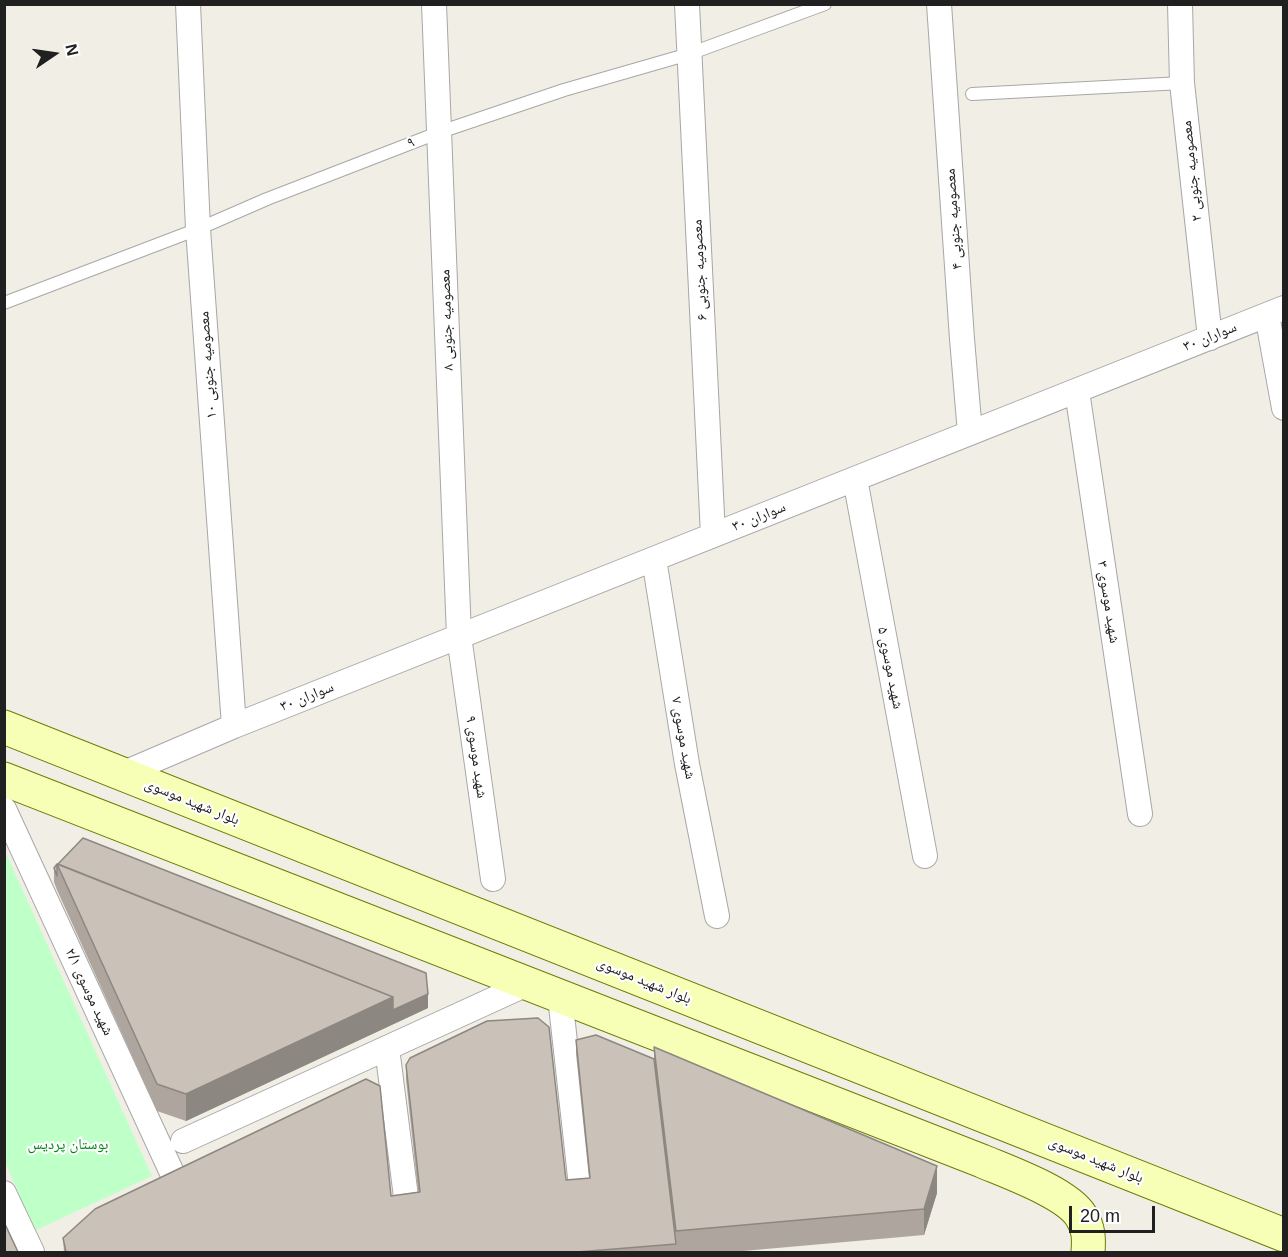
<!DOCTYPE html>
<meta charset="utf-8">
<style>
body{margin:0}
#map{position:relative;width:1288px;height:1257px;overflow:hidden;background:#f1eee5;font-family:Arial,sans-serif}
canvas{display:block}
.frame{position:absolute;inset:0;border:6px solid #202020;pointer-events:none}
.north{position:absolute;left:24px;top:24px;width:60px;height:60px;-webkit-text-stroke:4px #fff;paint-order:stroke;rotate:77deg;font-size:16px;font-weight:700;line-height:24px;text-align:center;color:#202020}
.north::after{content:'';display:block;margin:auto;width:21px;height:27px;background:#202020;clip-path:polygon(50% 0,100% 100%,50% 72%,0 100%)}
.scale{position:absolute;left:1069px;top:1206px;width:86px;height:27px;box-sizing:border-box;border:3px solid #202020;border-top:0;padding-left:8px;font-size:18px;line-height:21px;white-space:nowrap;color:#202020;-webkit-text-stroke:4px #fff;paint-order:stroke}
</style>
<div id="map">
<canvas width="1288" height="1257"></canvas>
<div class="frame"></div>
<div class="north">N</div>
<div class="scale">20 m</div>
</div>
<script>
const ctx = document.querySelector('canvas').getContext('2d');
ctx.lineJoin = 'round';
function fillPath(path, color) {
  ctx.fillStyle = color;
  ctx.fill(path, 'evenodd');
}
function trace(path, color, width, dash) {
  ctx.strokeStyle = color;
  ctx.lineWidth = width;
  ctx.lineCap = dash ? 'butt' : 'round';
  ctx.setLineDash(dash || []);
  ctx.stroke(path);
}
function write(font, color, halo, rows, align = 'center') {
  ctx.font = font + ' Arial,"Noto Naskh Arabic",sans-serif';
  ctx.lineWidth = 4.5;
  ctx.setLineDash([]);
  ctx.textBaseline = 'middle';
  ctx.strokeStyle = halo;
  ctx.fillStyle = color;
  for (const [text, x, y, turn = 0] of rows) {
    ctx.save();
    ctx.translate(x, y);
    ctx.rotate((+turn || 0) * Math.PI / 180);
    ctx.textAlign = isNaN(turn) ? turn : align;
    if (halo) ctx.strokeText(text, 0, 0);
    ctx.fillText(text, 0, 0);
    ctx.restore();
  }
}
const park = new Path2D(`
 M 4,849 L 152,1176 L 34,1231 L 5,1161 Z`);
const lane = new Path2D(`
 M 972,94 L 1182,83
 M 4,303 L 198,229 L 267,199 L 440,132 L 564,90 L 689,54 L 825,4`);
const street = new Path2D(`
 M 188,4 L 198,229 L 234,726
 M 434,4 L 459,636 L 493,879
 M 687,4 L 713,535
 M 939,4 L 962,339 L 970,433
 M 1180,4 L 1182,83 L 1210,338
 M 1267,315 L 1284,408
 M 1077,391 L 1140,814
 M 855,479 L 925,856
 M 654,559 L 687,764 L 717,916
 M 122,774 L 234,726 L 1284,308
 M 4,809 L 173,1175
 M 560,997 L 581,1186
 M 387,1048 L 406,1197
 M 183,1141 L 527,984
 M 4,1193 L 32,1252`);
const secondary = new Path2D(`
 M 4,727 L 1284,1235
 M 4,779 L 982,1161 C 1008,1172 1067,1193 1081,1216 C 1089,1228 1089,1239 1088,1252`);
const wall = new Path2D(`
 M 57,864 L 428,1008 L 186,1121 L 157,1111 L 57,890 L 54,882 L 54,868 Z
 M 576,1040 L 654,1059 L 654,1047 L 937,1193 L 924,1235 L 732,1252 L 64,1252 L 63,1238 L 418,1192 L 406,1079 L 406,1065 L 566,1180 L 589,1178 L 576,1054 Z`);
const shadedWall = new Path2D(`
 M 428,994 L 428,1008 L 186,1121 L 186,1094 L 393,997 Z
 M 937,1166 L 937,1193 L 924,1235 L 924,1209 Z`);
const building = new Path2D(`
 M 83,838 L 426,973 L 428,994 L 393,1010 L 393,997 L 58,864 Z
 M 57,864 L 393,997 L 186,1094 L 157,1084 Z
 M 57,864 L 57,876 L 54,868 Z
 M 538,1018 L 549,1027 L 566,1180 L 590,1178 L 576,1040 L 596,1035 L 654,1059 L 676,1244 L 577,1252 L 66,1252 L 63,1238 L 95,1209 L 366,1079 L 380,1086 L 391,1196 L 420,1192 L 406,1065 L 410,1058 L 487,1021 Z
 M 654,1047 L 937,1166 L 924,1209 L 676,1231 Z
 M 4,1222 L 18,1252 L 4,1252 Z`);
const streetNames = [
 ["۹",411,143,-21],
 ["معصومیه جنوبی ۲",1192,171,-96],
 ["معصومیه جنوبی ۴",954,219,-94],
 ["معصومیه جنوبی ۶",700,270,-93],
 ["معصومیه جنوبی ۸",447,320,-92],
 ["سواران ۳۰",1210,337,-22],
 ["معصومیه جنوبی ۱۰",208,365,-94],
 ["سواران ۳۰",759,517,-22],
 ["شهید موسوی ۳",1108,602,81],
 ["شهید موسوی ۵",890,668,79],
 ["سواران ۳۰",307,697,-22],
 ["شهید موسوی ۷",683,738,80],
 ["شهید موسوی ۹",476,757,82],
 ["بلوار شهید موسوی",192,802,22],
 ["بلوار شهید موسوی",644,981,22],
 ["شهید موسوی ۲/۱",89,992,65],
 ["بلوار شهید موسوی",1096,1160,22]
];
const parkNames = [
 ["بوستان پردیس",68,1145]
];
fillPath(park, '#bfffc8');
trace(lane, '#a7a7a7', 14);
trace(street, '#a7a7a7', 26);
trace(secondary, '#697e00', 35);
trace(lane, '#fff', 12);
trace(street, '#fff', 24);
trace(secondary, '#f7ffb6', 33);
fillPath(wall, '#aea69e');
fillPath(shadedWall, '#8d8781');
fillPath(building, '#cac1b8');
trace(building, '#8d8781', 1.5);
write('15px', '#202020', '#fff', streetNames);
write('15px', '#018614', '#fff', parkNames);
</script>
